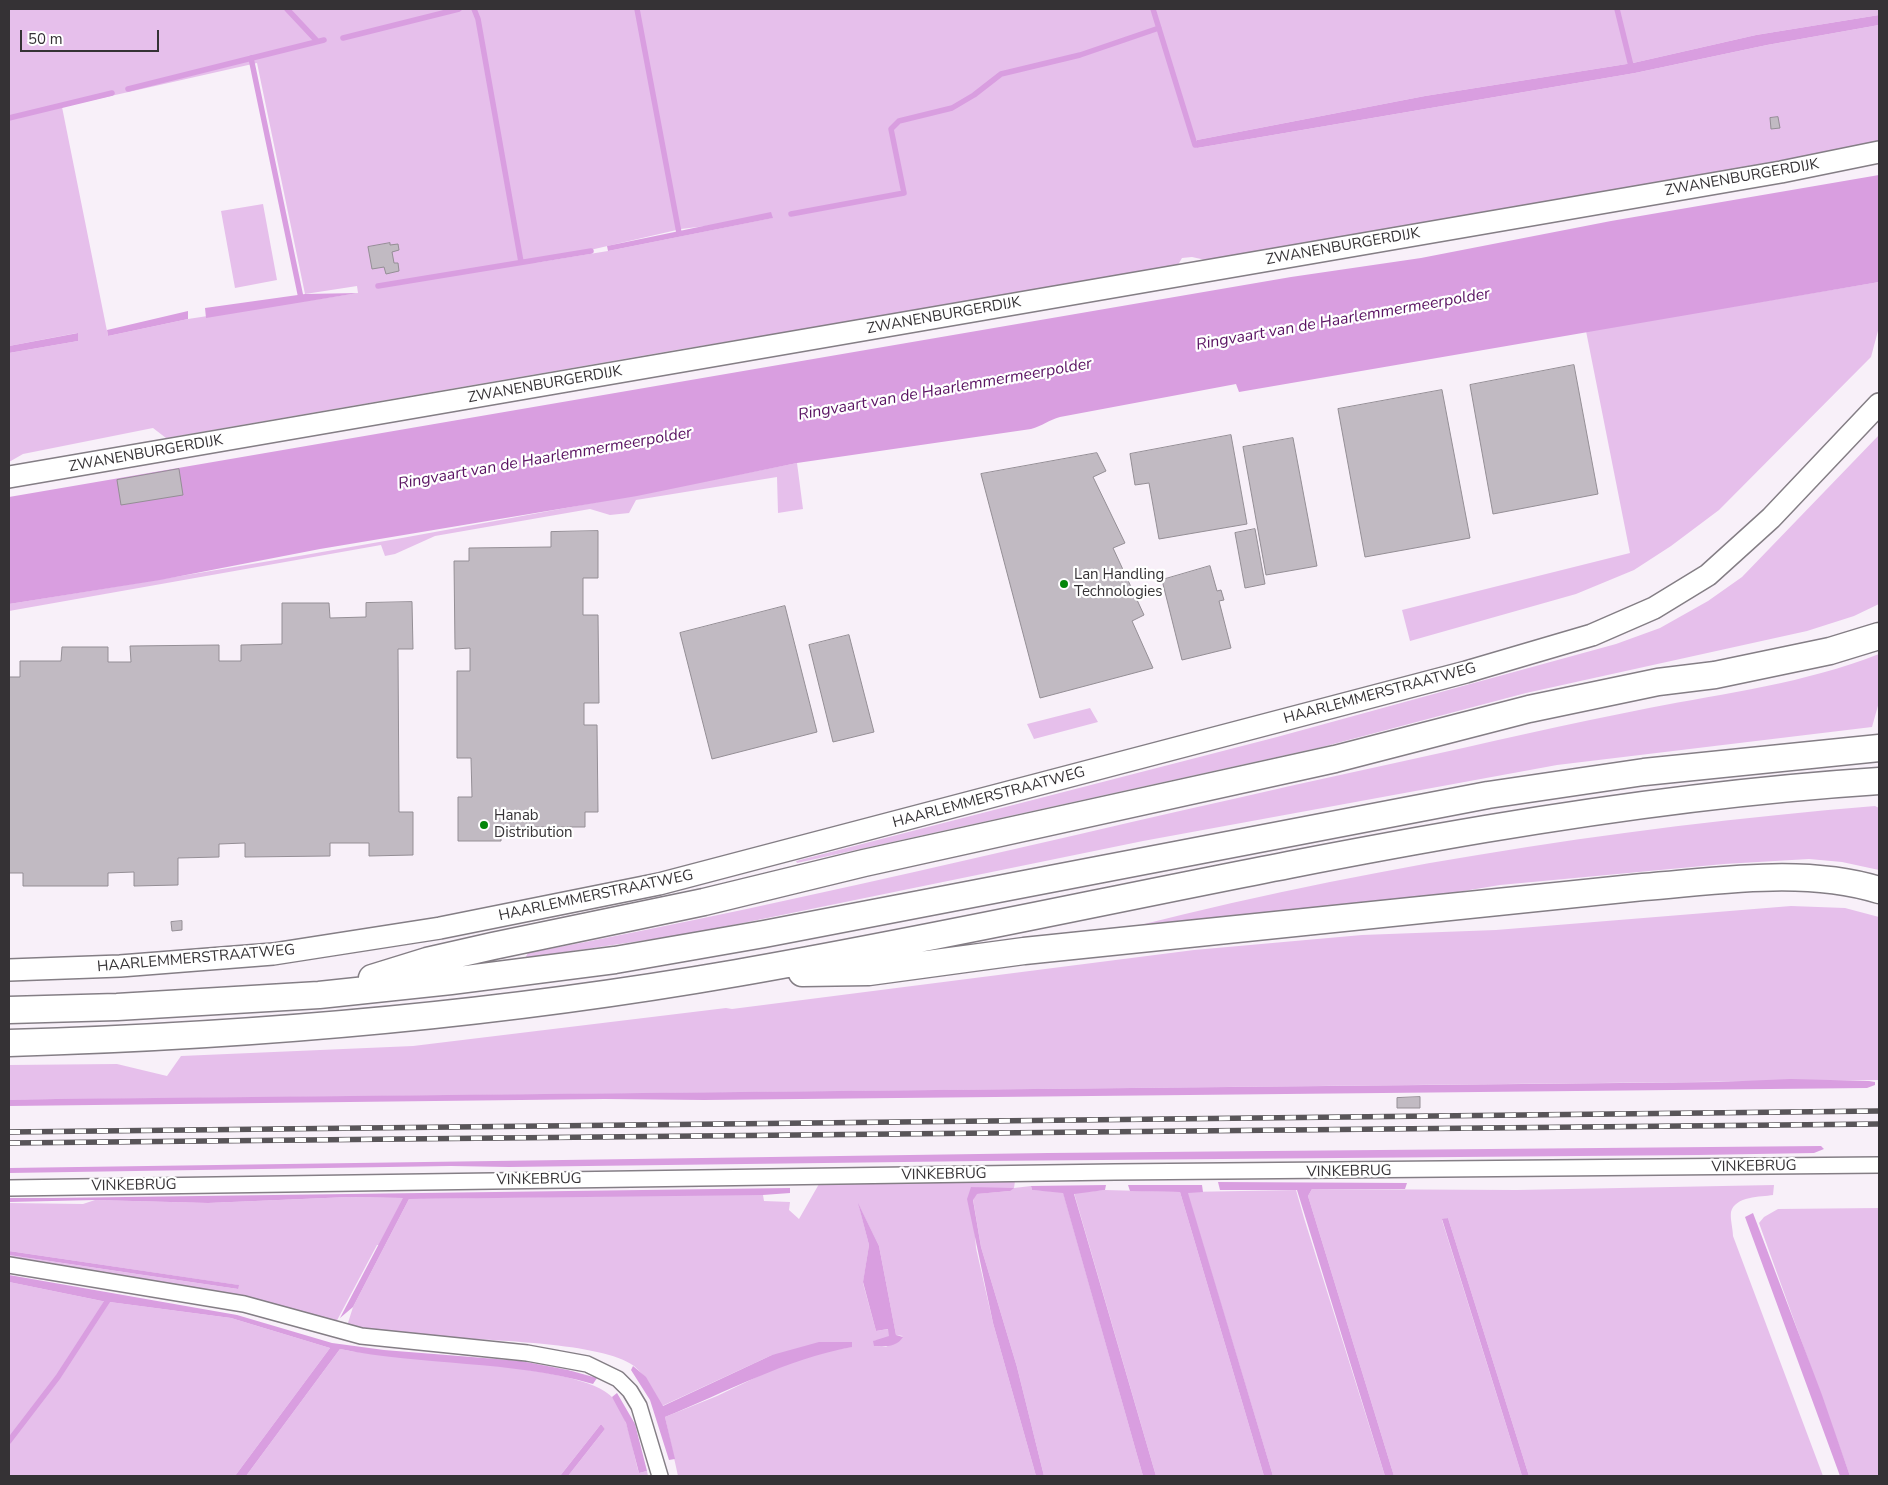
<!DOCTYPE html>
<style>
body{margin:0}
#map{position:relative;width:1888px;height:1485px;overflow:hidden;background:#f8f0f9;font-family:"Nunito Sans",sans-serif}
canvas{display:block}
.frame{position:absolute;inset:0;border:10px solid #353235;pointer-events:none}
.scale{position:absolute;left:20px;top:30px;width:139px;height:22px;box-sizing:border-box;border:2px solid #353235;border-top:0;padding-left:6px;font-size:15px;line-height:18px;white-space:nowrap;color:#353235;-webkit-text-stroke:4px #fff;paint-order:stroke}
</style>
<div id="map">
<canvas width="1888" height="1485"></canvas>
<div class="frame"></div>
<div class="scale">50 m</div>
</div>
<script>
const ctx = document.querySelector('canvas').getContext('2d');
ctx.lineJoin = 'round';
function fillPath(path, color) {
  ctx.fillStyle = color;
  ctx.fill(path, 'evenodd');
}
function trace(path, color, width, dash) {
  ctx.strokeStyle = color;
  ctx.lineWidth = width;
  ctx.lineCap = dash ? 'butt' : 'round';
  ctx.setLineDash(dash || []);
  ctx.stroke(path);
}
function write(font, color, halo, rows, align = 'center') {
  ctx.font = font + ' "Nunito Sans",sans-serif';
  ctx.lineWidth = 4.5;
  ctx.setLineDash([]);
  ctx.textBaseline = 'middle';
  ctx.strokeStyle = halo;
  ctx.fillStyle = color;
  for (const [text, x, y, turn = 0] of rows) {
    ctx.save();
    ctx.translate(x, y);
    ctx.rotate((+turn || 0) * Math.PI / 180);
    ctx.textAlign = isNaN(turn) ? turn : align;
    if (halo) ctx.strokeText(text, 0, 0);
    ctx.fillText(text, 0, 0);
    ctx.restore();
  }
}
const green = new Path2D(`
 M 9,9 L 1879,9 L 1879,15 L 1756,35 L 1633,63 L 1425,96 L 1197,140 L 1193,146 L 1197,148 L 1635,73 L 1767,45 L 1879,25 L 1879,143 L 1210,261 L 1192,257 L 1182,258 L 1176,268 L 676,350 L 166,438 L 153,428 L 23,454 L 9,462 L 9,353 L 78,341 L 77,333 L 9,346 ZM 257,63 L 305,294 L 357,286 L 358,293 L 188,319 L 108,336 L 62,107 ZM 772,218 L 608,251 L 534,263 L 681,229 Z
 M 263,204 L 277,280 L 235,288 L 221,211 Z
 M 1879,282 L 1879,327 L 1871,357 L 1719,510 L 1671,546 L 1634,570 L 1576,594 L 1410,641 L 1402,610 L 1630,553 L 1586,331 Z
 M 1879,435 L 1879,604 L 1854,616 L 1807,631 L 1526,693 L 1322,747 L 797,863 L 796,861 L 1277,737 L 1616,644 L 1660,628 L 1708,601 L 1742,577 Z
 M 797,463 L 803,509 L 778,513 L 777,477 L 636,500 L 629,513 L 610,515 L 590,509 L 435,536 L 395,554 L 385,556 L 381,545 L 9,611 L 9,604 C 272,562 535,516 797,463 Z
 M 1879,654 L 1879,702 L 1872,727 L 1557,765 L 1143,841 L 694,933 L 525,958 L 528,953 C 822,898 1112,824 1404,761 C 1486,743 1567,724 1649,708 C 1726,693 1806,683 1879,654 Z
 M 1090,708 L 1098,722 L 1034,739 L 1027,724 Z
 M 1875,806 L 1879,808 L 1879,870 L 1842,862 L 1809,859 L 1724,864 L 1500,885 L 1299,918 L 1086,939 C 1344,870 1610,828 1875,806 Z
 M 1791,906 L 1845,908 L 1879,917 L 1879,1080 L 9,1100 L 9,1065 L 117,1064 L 167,1076 L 181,1056 L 413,1046 L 726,1008 L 732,1009 L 1194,950 L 1362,935 L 1496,930 Z
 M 966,1180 L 1015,1181 L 1014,1188 L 1031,1186 L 1032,1190 L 1063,1192 L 1143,1476 L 1044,1476 L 1017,1367 L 981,1247 L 973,1199 L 976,1194 L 1010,1191 L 971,1187 L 976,1248 L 993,1323 L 1036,1476 L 678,1476 L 665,1417 L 717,1396 L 788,1362 L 821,1352 L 852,1347 L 772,1355 L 662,1406 C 654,1392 647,1377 634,1366 C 602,1342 489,1341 446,1337 C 412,1335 380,1332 347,1326 L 353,1307 L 409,1199 L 752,1194 L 763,1195 L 764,1201 L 790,1202 L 789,1210 L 799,1219 L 819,1184 ZM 859,1206 L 879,1246 L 896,1335 L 903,1336 L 886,1347 L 874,1346 L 874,1341 L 890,1337 L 889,1329 L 876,1331 L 863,1283 L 869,1245 Z
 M 1774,1185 L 1773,1195 C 1761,1197 1735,1196 1731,1212 C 1730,1219 1733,1229 1733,1236 L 1823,1476 L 1529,1476 L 1448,1218 L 1442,1220 L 1522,1476 L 1394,1476 L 1308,1196 L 1312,1189 L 1517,1190 Z
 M 1105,1190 L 1180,1192 L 1264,1476 L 1156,1476 L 1074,1193 Z
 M 1296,1190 L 1304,1218 L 1385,1476 L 1273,1476 L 1187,1192 Z
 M 349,1197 L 404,1198 L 380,1245 L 377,1245 L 334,1326 L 9,1261 L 9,1255 L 238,1289 L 238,1285 L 9,1251 L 9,1203 L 83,1204 L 95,1200 L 208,1203 Z
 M 1879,1208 L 1879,1476 L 1850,1476 L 1759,1223 L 1764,1217 L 1778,1209 Z
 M 9,1282 L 102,1301 L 231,1318 L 330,1348 L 235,1476 L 9,1476 Z
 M 340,1349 C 393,1361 583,1362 613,1398 C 629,1418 632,1449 639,1473 L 647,1471 L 648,1476 L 568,1476 L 605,1429 L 601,1424 L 560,1476 L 246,1476 Z`);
const water = new Path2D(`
 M 1879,15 L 1879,25 L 1767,45 L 1635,73 L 1197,148 L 1193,146 L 1197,140 L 1425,96 L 1633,63 L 1756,35 Z
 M 1879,175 L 1879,282 L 1239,392 L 1236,384 L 1060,417 C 1049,420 1042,426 1031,429 L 797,463 L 637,496 L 320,549 L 160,580 L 9,604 L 9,497 L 1291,277 L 1421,258 L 1611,221 Z
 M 771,212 L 773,218 L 608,251 L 607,246 Z
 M 358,293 L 206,318 L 205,308 L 305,294 Z
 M 188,311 L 188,319 L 108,336 L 107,330 Z
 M 78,333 L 78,341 L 9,353 L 9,346 Z
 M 1791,1079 L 1869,1081 L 1875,1082 L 1875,1085 L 1867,1088 L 704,1100 L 605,1099 L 9,1106 L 9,1100 L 57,1099 L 1718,1082 Z
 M 1821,1146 L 1824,1149 L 1814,1153 L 1698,1155 L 982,1161 L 509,1167 L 451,1166 L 9,1173 L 9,1168 L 1048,1153 Z
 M 1218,1182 L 1407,1183 L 1405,1189 L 1312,1189 L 1308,1196 L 1394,1476 L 1385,1476 L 1297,1190 L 1220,1190 Z
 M 1106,1185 L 1105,1190 L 1074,1194 L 1156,1476 L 1143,1476 L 1063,1193 L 1032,1190 L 1031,1186 Z
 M 1128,1185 L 1202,1185 L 1203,1192 L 1188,1193 L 1273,1476 L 1264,1476 L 1180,1192 L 1130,1191 Z
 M 971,1187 L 1014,1188 L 1010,1191 L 977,1194 L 973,1200 L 981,1247 L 1017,1367 L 1044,1476 L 1036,1476 L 993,1323 L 967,1199 Z
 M 790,1188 L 790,1193 L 763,1195 L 409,1199 L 353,1307 L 340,1318 L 403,1198 L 349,1197 L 208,1203 L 95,1200 L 9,1202 L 9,1198 L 53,1198 Z
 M 858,1203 L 879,1246 L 896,1335 L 903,1337 C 897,1347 885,1347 874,1346 L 873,1341 L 889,1336 L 888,1329 L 876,1331 L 863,1282 L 869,1245 Z
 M 1753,1213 L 1822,1395 L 1850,1476 L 1840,1476 L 1745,1217 Z
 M 1448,1218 L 1529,1476 L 1522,1476 L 1442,1219 Z
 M 9,1251 L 239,1285 L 238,1289 L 9,1255 Z
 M 9,1275 L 237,1315 L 332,1343 L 384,1350 L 521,1361 L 568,1370 L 597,1378 L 593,1384 C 510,1360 423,1366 340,1349 L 246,1476 L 235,1476 L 330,1348 L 231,1318 L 102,1301 L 9,1282 Z
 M 819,1342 L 852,1342 L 852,1347 C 786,1359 727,1392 665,1417 L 675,1459 L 669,1460 L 650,1400 L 631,1370 L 633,1366 L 646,1377 L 663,1406 L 772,1355 Z
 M 617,1393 L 635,1424 L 647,1471 L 639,1473 L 626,1423 L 612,1397 Z
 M 601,1424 L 605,1429 L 568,1476 L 560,1476 Z`);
const stream = new Path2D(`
 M 287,9 L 317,41
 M 474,9 L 478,19 L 521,262
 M 637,9 L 679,233
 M 1153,9 L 1195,145
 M 1617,9 L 1632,70
 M 343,38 L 459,9
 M 251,58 L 301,298
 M 128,89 L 324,40
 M 9,118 L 112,93
 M 791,214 L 904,193 L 891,129 L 899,121 L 952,108 L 974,95 L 1001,74 L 1080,55 L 1159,28
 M 378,286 L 591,251
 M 9,1441 L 58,1377 L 110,1297`);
const building = new Path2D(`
 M 1778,117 L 1780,128 L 1771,129 L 1770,118 Z
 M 390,243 L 390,245 L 398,244 L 399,250 L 392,252 L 394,263 L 398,263 L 399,271 L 386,274 L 384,267 L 372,269 L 368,247 Z
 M 1574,365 L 1598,494 L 1493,514 L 1470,385 Z
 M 1442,390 L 1470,538 L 1365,557 L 1338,409 Z
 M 1231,435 L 1247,524 L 1159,539 L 1149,483 L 1135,485 L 1130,454 Z
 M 1293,438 L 1317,566 L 1266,575 L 1243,447 Z
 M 1097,453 L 1106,471 L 1093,477 L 1125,543 L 1113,548 L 1144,615 L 1132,621 L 1153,668 L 1040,698 L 981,474 Z
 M 179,469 L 183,495 L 121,505 L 117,480 Z
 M 1255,529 L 1265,584 L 1245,588 L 1235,533 Z
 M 598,531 L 598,578 L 583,578 L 583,615 L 598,615 L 599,703 L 584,703 L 584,725 L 597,725 L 598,812 L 585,812 L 585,827 L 501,827 L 501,841 L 458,841 L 458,797 L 472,797 L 471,758 L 457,758 L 457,671 L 470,671 L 470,648 L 455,649 L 454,561 L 469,561 L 469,548 L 551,547 L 551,532 Z
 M 1210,566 L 1217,591 L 1221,590 L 1224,600 L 1219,601 L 1231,648 L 1182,660 L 1162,580 Z
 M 412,602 L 413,649 L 398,649 L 399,812 L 413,812 L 413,855 L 369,856 L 369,843 L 330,843 L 330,856 L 245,857 L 245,843 L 219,844 L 219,857 L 178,858 L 178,885 L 134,886 L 134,872 L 108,873 L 108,886 L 23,886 L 23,873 L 9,873 L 9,677 L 20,677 L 20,661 L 61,661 L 62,647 L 108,647 L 108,662 L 131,662 L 130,646 L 219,645 L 219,661 L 241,661 L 241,645 L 282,644 L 282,603 L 329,603 L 330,618 L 366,617 L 366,603 Z
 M 785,606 L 817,732 L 712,759 L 680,633 Z
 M 849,635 L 874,732 L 833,742 L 809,645 Z
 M 182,921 L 182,930 L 172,931 L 171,922 Z
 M 1420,1097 L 1420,1108 L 1397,1108 L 1397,1098 Z`);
const street = new Path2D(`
 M 9,1188 L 1115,1172 L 1879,1165
 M 9,1265 L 244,1304 L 361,1336 L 527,1353 L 587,1364 L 618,1379 L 630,1391 L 639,1406 L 660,1476`);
const secondary = new Path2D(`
 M 9,477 L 1781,172 L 1879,152
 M 9,970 L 120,966 L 273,954 L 440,928 L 659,884 L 1466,672 L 1592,635 L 1654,608 L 1708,575 L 1771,518 L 1879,404`);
const highway = new Path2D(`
 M 802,973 L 869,972 L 1024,951 L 1643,887 C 1720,881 1804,867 1879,890
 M 372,978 L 427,961 L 493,946 L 704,902 L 864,863 L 1335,759 L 1529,709 L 1658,682 L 1715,675 L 1830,651 L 1879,636
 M 9,1010 L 117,1007 L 319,995 L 451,981 L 615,960 L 764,934 L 1488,795 L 1644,772 L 1879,748
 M 9,1043 C 252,1036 496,1015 737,973 C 1117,907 1493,806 1879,781`);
const rail = new Path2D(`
 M 9,1132 L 1879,1111
 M 9,1143 L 1879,1124`);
const markers = [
 [1064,584,5,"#04860a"],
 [484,825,5,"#04860a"]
];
const streetNames = [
 ["ZWANENBURGERDIJK",1742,178,-10],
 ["ZWANENBURGERDIJK",1343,247,-10],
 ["ZWANENBURGERDIJK",944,316,-10],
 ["ZWANENBURGERDIJK",545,385,-10],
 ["ZWANENBURGERDIJK",146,454,-10],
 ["HAARLEMMERSTRAATWEG",1380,694,-15],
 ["HAARLEMMERSTRAATWEG",989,798,-15],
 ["HAARLEMMERSTRAATWEG",596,896,-12],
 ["HAARLEMMERSTRAATWEG",196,959,-5],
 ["VINKEBRUG",1754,1167,-1],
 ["VINKEBRUG",1349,1172,-1],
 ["VINKEBRUG",944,1175,-1],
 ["VINKEBRUG",539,1180,-1],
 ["VINKEBRUG",134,1186,-1]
];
const poiNames = [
 ["Lan Handling",1074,575],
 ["Technologies",1074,592],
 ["Hanab",494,816],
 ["Distribution",494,833]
];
const waterNames = [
 ["Ringvaart van de Haarlemmermeerpolder",1343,320,-10],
 ["Ringvaart van de Haarlemmermeerpolder",945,390,-10],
 ["Ringvaart van de Haarlemmermeerpolder",545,459,-10]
];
fillPath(green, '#e6bfeb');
fillPath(water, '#d99ee0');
trace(stream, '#d99ee0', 5.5);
fillPath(building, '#c1bac2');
trace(building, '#948e95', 1);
trace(street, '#847e85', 18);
trace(secondary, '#847e85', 24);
trace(highway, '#847e85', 29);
trace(street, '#fff', 15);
trace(secondary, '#fff', 21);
trace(highway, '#fff', 26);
trace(rail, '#595559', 5.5);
trace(rail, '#fff', 4, [11]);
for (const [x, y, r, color] of markers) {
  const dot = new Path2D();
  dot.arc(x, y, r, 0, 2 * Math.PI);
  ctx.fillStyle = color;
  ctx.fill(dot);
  trace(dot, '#fff', 2);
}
write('15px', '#353235', '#fff', streetNames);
write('15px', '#353235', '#fff', poiNames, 'left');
write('italic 16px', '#591262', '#fff', waterNames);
</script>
